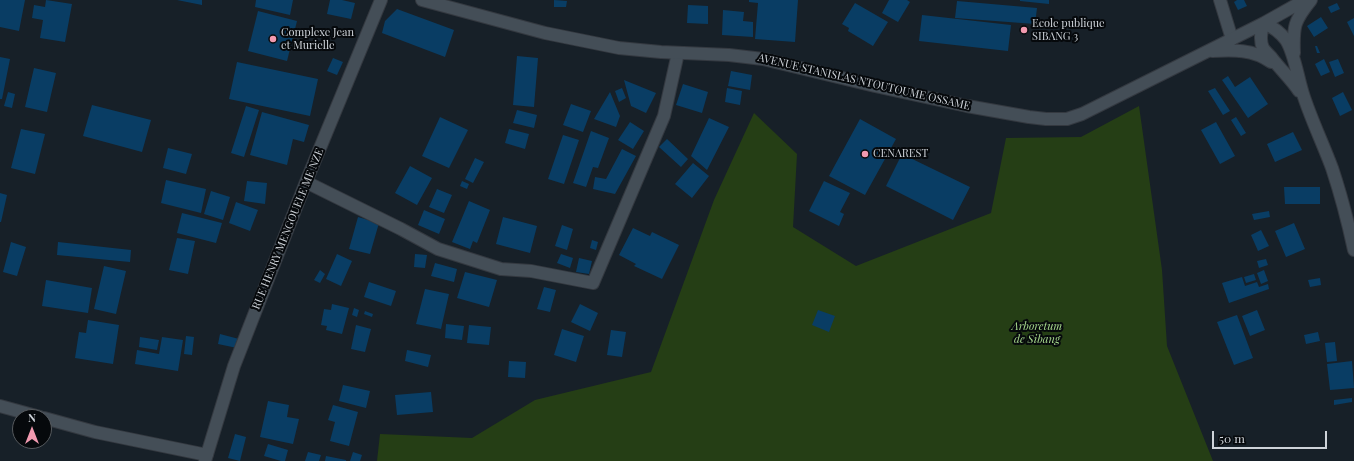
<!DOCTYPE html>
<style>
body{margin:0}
#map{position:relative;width:1354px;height:461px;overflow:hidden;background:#172028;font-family:"Playfair Display",serif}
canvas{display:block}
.north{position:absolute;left:12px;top:409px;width:40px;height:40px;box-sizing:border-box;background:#06090c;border:1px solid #565a5e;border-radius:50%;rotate:0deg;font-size:11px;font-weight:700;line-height:16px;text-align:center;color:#ced3d9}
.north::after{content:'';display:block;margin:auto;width:14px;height:18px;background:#f29ab0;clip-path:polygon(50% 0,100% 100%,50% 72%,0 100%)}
.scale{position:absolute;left:1212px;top:431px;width:115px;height:18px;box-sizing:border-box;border:2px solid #ced3d9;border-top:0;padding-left:5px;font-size:12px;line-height:14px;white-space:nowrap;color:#ced3d9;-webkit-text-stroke:3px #06090c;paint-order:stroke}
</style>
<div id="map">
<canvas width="1354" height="461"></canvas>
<div class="north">N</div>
<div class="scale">50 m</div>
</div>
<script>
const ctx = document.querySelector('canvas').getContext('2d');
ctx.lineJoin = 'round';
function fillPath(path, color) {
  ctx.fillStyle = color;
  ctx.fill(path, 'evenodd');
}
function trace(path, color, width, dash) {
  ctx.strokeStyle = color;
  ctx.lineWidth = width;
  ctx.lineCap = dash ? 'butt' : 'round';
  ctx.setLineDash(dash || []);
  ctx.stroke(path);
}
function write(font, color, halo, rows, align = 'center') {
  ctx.font = font + ' "Playfair Display",serif';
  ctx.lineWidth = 4;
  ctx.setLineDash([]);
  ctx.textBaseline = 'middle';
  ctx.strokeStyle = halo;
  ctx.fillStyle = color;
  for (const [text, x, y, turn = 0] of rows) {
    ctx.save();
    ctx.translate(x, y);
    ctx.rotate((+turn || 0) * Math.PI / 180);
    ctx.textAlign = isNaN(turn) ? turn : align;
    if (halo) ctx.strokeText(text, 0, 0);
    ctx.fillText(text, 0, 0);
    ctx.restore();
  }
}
const green = new Path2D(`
 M 1139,106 L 1162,270 L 1167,346 L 1213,461 L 377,461 L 380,434 L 472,438 L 535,400 L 651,372 L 714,200 L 754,113 L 797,154 L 793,227 L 856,266 L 991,213 L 1006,138 L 1081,137 Z`);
const building = new Path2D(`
 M 0,0 L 25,0 L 19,31 L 0,27 Z
 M 46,0 L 72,4 L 65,42 L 40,38 L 43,20 L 32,18 L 34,5 L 45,7 Z
 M 177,0 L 202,0 L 202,5 Z
 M 256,0 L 293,0 L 290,15 L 255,7 Z
 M 330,0 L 342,0 L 355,3 L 351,19 L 327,14 Z
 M 554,0 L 567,1 L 566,7 L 554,7 Z
 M 749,0 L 798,0 L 795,42 L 755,39 L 758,3 L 749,2 Z
 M 889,0 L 907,0 L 910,2 L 898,22 L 882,13 Z
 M 1020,0 L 1049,0 L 1049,4 L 1020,1 Z
 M 1237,0 L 1244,0 L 1247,6 L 1238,10 L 1234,2 Z
 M 957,1 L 1037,8 L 1035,24 L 955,18 Z
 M 855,3 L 888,22 L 873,46 L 848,31 L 849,28 L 842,24 Z
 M 1337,3 L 1340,9 L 1331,13 L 1328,7 Z
 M 688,5 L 708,6 L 708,24 L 687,23 Z
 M 397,9 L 454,30 L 445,57 L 382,33 L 385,21 Z
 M 723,10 L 744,12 L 743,21 L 753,22 L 753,37 L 722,35 Z
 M 258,11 L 297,21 L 287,61 L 248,51 Z
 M 922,15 L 1011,25 L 1008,51 L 919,41 Z
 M 1321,17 L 1328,28 L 1314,37 L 1307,26 Z
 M 1354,18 L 1354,36 L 1347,22 Z
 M 1315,46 L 1317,46 L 1320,53 L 1317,53 Z
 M 517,56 L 538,58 L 534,107 L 513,105 Z
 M 0,57 L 10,59 L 2,99 L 0,99 Z
 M 333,58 L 343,62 L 337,75 L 327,71 Z
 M 1324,59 L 1330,72 L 1321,76 L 1315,64 Z
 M 1338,59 L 1344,73 L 1335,77 L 1329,62 Z
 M 237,62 L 318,79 L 310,116 L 229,99 Z
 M 34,68 L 56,73 L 47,112 L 25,107 Z
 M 731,71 L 752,75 L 750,90 L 728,86 Z
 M 1228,76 L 1235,87 L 1250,77 L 1268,104 L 1248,118 L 1222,80 Z
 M 624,80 L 656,93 L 646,113 L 631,106 Z
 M 683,84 L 708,92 L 702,113 L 676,105 Z
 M 622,88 L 626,98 L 619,102 L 615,91 Z
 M 727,88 L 742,91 L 740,105 L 725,102 Z
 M 1215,88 L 1230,111 L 1223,115 L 1208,91 Z
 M 8,92 L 15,94 L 12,108 L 4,106 Z
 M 610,92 L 620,116 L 616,127 L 594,119 Z
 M 1343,92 L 1352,110 L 1340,116 L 1332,98 Z
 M 571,104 L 591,111 L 583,132 L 563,125 Z
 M 92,105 L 151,120 L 142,152 L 83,136 Z
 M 246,106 L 259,110 L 244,157 L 231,153 Z
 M 517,110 L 537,115 L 534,128 L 513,123 Z
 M 262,112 L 309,125 L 304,142 L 293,139 L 287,165 L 250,155 Z
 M 440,117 L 468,130 L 449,168 L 422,156 Z
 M 1236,117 L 1246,133 L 1241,136 L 1231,120 Z
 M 709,118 L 729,127 L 707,170 L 691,156 Z
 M 860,119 L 896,139 L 865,195 L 829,176 Z
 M 630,122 L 644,131 L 633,149 L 618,140 Z
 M 1216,122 L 1235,156 L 1220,164 L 1201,130 Z
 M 21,129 L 45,134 L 35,174 L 11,168 Z
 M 509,129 L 529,134 L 525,149 L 505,143 Z
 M 591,131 L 609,138 L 598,168 L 593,167 L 586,187 L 573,183 Z
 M 1293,132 L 1302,150 L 1275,162 L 1267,144 Z
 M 563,135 L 579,140 L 564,184 L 548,179 Z
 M 667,139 L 688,159 L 681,167 L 659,147 Z
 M 168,148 L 192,154 L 186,174 L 163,168 Z
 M 622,149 L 636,156 L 615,194 L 593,189 L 595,177 L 606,179 Z
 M 902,154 L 970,187 L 953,220 L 886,186 Z
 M 475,158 L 484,162 L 473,183 L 465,179 Z
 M 693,163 L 709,176 L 692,198 L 675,184 Z
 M 410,166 L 432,178 L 417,205 L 395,193 Z
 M 166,180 L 206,189 L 201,213 L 161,203 Z
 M 247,181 L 267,183 L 265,204 L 244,201 Z
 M 462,181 L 469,184 L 467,189 L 460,186 Z
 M 824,181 L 850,193 L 840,212 L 844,214 L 839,226 L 809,211 Z
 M 1284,187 L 1320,187 L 1320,204 L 1285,204 Z
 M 437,189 L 452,195 L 444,213 L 429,207 Z
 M 211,191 L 230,197 L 223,220 L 204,214 Z
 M 0,193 L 7,195 L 1,222 L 0,222 Z
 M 469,201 L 490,210 L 477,243 L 473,241 L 470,249 L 452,242 Z
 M 236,202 L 258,210 L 250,231 L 229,223 Z
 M 424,210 L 445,219 L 439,234 L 418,225 Z
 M 1269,211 L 1270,217 L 1254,220 L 1252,214 Z
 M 182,213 L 222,223 L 216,243 L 177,233 Z
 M 358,217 L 379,223 L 370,254 L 349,249 Z
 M 503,217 L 537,226 L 530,253 L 496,244 Z
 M 1294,223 L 1305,249 L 1286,257 L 1275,231 Z
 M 562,225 L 573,229 L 567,250 L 555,246 Z
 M 633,228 L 650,236 L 652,232 L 679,245 L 662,279 L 634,266 L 636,264 L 619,255 Z
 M 1261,230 L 1269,246 L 1258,251 L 1251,235 Z
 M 177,238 L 195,241 L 188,274 L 169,270 Z
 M 592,240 L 598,242 L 596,250 L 590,248 Z
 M 11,242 L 26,247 L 17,276 L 3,272 Z
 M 58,242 L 131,250 L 130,262 L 57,255 Z
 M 337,254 L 352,261 L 341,286 L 326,279 Z
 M 415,254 L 427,255 L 425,268 L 414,267 Z
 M 561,254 L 573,258 L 570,268 L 557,263 Z
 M 579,258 L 592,261 L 589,274 L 576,272 Z
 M 1266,259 L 1268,265 L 1259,268 L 1257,261 Z
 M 435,263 L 457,269 L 454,282 L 431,276 Z
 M 104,266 L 126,271 L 116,314 L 94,309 Z
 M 320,270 L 325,274 L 320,283 L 314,280 Z
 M 1264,270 L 1268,281 L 1261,284 L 1257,273 Z
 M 465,272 L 497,280 L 489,307 L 457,298 Z
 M 1254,274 L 1256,280 L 1246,283 L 1244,277 Z
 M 1242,277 L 1245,286 L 1257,282 L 1259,287 L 1268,284 L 1269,289 L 1229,303 L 1222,283 Z
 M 1320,278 L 1321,285 L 1310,287 L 1308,280 Z
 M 46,280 L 92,288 L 88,313 L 42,306 Z
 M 369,282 L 396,291 L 391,306 L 364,297 Z
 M 544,287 L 556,290 L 550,312 L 537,309 Z
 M 425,289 L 449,294 L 441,329 L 416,324 Z
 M 332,304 L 349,308 L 342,334 L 326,330 L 327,326 L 321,325 L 324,309 L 331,310 Z
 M 580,304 L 598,313 L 590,331 L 571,322 Z
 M 354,308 L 359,310 L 357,317 L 352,315 Z
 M 818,310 L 835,316 L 829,332 L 812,325 Z
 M 1257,310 L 1265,330 L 1250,336 L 1242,316 Z
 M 365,311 L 373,314 L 372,317 L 364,314 Z
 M 1237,315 L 1253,358 L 1234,365 L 1217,322 Z
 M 88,320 L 119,325 L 113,364 L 75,358 L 79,332 L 86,333 Z
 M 446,324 L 464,326 L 462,340 L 445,338 Z
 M 356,325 L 371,329 L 365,352 L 351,349 Z
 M 469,325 L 491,327 L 489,345 L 467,343 Z
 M 562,329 L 584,336 L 576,362 L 554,355 Z
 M 611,330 L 626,332 L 622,357 L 607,355 Z
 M 1318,332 L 1320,341 L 1306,344 L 1304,335 Z
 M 220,334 L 239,339 L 237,348 L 218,344 Z
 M 186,336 L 194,337 L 192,355 L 184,354 Z
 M 140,337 L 159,340 L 157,350 L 139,347 Z
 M 162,337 L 183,340 L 178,371 L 135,364 L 137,350 L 159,354 Z
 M 1335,342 L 1337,361 L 1327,362 L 1325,343 Z
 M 407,350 L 431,355 L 428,367 L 405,361 Z
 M 509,361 L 526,362 L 525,378 L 508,377 Z
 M 1352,361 L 1354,388 L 1330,390 L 1327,364 Z
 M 343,385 L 370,391 L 366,408 L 339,401 Z
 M 431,392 L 433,412 L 397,415 L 395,395 Z
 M 1352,398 L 1352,402 L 1334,405 L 1334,400 Z
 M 268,401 L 289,405 L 287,417 L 299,419 L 293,444 L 260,437 Z
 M 333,405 L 358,412 L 349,446 L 330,441 L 335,422 L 328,420 Z
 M 235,434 L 246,437 L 240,461 L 228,458 Z
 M 268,444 L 288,450 L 285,461 L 281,461 L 264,456 Z
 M 308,452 L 321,455 L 319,461 L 305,461 Z
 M 353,452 L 362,455 L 360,461 L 350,461 Z
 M 326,456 L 346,460 L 346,461 L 325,461 Z`);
const street = new Path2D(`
 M 1220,0 L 1232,39
 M 306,182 L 401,229 L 438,249 L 501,269 L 531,271 L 593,283 L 664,116 L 678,53
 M 0,406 L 40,417
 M 44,418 L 95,432 L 207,455
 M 205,461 L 234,366 L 306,182 L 381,0`);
const secondary = new Path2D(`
 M 422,0 L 545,33 L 619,48 L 661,52 L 729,55 L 763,59 L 875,86 L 967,106 L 1029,117 L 1046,119 L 1067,119 L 1082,114 L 1264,23 L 1305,0
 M 1264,23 C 1273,27 1280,32 1286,40 C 1295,54 1298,80 1304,97 C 1312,121 1323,144 1332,168 C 1341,195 1348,222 1354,250
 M 1264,23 C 1261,31 1259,39 1263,48 C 1265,51 1268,54 1271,57 C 1280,69 1291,79 1299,91
 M 1212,51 C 1233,50 1253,49 1271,62
 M 1294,53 C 1293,26 1294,21 1311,0`);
const markers = [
 [1024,30,4,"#f29ab0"],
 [273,39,4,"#f29ab0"],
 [865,154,4,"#f29ab0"]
];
const poiNames = [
 ["Ecole publique",1032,24],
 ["SIBANG 3",1032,37],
 ["Complexe Jean",281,33],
 ["et Murielle",281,46],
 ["CENAREST",873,154]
];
const streetNames = [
 ["AVENUE STANISLAS NTOUTOUME OSSAME",864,82,13],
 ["RUE HENRY MENGOUELE ME NZE",288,229,-68]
];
const parkNames = [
 ["Arboretum",1037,327],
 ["de Sibang",1037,340]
];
fillPath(green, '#253e15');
fillPath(building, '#093d64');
trace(street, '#343940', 14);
trace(secondary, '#343940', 14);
trace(street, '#444e57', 12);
trace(secondary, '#444e57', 12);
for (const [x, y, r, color] of markers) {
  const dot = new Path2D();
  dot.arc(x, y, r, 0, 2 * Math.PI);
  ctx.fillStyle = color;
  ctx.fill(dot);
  trace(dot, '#06090c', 1.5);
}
write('11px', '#ced3d9', '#06090c', poiNames, 'left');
write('11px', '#ced3d9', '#06090c', streetNames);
write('italic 11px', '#a7d98d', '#06090c', parkNames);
</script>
